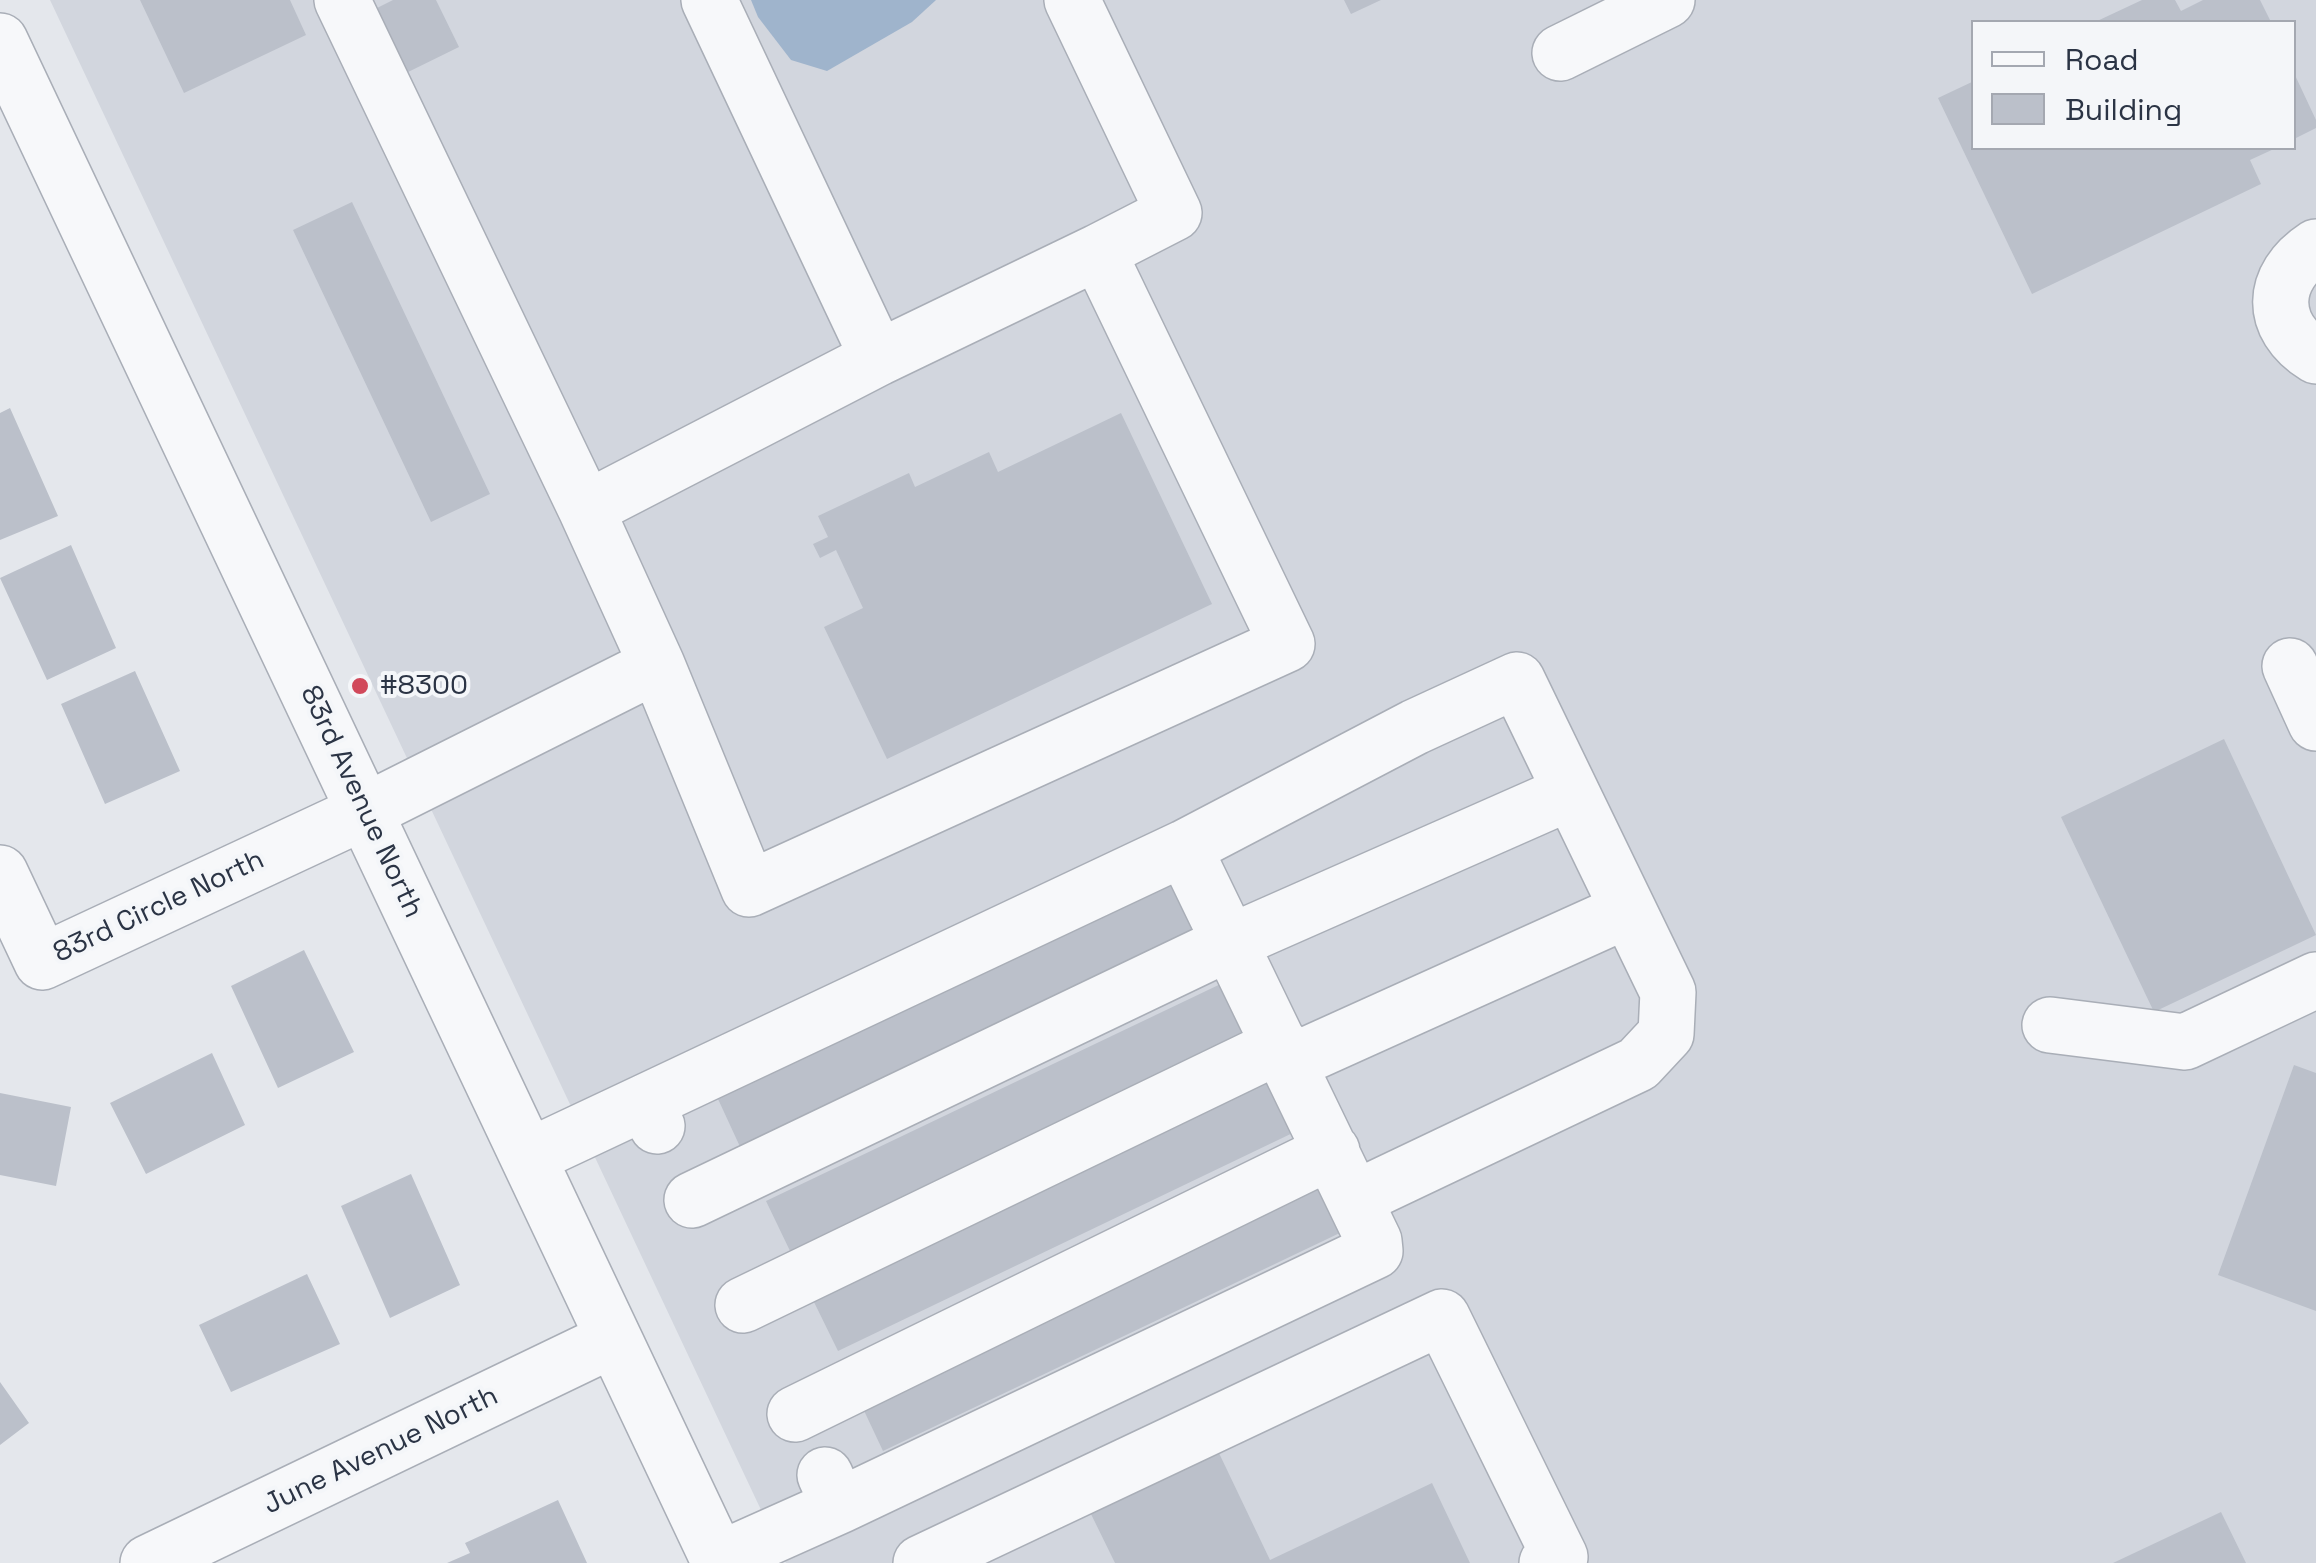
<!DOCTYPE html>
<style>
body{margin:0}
#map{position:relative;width:2316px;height:1563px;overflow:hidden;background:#e4e7ec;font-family:"Space Grotesk",sans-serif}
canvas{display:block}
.legend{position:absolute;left:1971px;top:20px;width:325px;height:130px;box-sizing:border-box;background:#f4f6f9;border:2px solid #a4a8b1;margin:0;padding:12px 18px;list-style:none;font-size:30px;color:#2b3445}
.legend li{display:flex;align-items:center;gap:20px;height:50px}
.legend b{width:50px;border:2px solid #a4a8b1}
</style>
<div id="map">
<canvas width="2316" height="1563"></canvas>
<ul class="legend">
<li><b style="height:12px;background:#f7f8fa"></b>Road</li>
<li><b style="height:28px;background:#bbc0ca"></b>Building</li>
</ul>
</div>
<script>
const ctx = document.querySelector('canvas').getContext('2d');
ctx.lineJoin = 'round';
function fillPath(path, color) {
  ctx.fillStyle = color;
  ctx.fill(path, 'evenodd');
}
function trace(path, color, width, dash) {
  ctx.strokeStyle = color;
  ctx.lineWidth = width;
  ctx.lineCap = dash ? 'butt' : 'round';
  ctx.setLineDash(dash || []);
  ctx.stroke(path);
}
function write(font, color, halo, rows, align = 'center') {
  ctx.font = font + ' "Space Grotesk",sans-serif';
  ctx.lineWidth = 8;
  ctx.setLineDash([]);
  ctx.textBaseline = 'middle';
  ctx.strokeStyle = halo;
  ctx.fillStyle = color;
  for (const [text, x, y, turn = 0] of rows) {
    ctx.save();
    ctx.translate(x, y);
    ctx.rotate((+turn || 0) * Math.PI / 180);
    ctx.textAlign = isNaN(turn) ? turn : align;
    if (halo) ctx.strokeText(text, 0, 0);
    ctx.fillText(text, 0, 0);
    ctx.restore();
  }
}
const built = new Path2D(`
 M 50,0 L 2316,0 L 2316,1563 L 786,1563 ZM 1974,22 L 2294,22 L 2294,148 L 1974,148 Z`);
const water = new Path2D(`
 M 751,0 L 936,0 L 912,22 L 827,71 L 791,60 L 758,17 Z`);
const building = new Path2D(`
 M 140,0 L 290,0 L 306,35 L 184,93 Z
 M 393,0 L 436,0 L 459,47 L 402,75 L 371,11 Z
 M 1344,0 L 1381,0 L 1351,14 Z
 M 2142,0 L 2175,0 L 2181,11 L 2203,0 L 2260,0 L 2271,22 L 2095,22 Z
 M 2294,73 L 2316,120 L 2316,128 L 2294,139 Z
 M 1974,81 L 1974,148 L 2276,148 L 2250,160 L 2261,184 L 2032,294 L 1938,98 Z
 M 352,202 L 490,494 L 431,522 L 293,230 Z
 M 10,408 L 58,516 L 0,540 L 0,413 Z
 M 1121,413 L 1212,604 L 887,759 L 824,627 L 863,608 L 836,550 L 820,558 L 813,544 L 828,537 L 818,516 L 909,473 L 915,487 L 989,452 L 998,472 Z
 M 71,545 L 116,648 L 47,680 L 0,578 Z
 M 135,671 L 180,771 L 105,804 L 61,704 Z
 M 2224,739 L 2316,935 L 2154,1012 L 2061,817 Z
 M 1174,880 L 1199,932 L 742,1151 L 718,1099 Z
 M 304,950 L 354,1052 L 278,1088 L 231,986 Z
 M 1229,980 L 1254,1032 L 791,1253 L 766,1201 Z
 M 212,1053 L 245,1125 L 146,1174 L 110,1103 Z
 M 2294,1065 L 2316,1073 L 2316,1311 L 2218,1275 Z
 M 1276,1078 L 1301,1129 L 838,1351 L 813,1300 Z
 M 0,1093 L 71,1107 L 56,1186 L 0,1175 Z
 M 411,1174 L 460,1285 L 390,1318 L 341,1206 Z
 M 1320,1180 L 1344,1231 L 883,1451 L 859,1400 Z
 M 307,1274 L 340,1344 L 231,1392 L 199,1325 Z
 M 0,1382 L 29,1423 L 0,1445 Z
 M 1218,1451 L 1270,1560 L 1432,1483 L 1470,1563 L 1115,1563 L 1090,1512 Z
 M 558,1500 L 587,1563 L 447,1563 L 470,1553 L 465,1543 Z
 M 2221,1512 L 2246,1563 L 2113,1563 Z`);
const minor = new Path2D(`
 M 342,0 L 586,509 L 657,665
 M 1072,0 L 1174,213 L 1098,252
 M 0,41 L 720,1563
 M 1560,53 L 1667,0
 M 2316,247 C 2270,277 2268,326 2316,356
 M 586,509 L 878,358
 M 2290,666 L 2316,723
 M 1184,848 L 1415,727 L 1517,680 L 1668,992 L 1666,1034 L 1638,1064 L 1354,1199
 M 0,873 L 42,962 L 366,811 L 657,665 L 749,889 L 1287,644 L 1098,252 L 878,358 L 709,0
 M 2050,1025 L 2185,1042 L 2316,980
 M 1289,1063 L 1628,910
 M 645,1102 L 1184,848 L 1374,1241 L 1375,1251 L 839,1506
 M 528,1157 L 645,1102 L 657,1126
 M 692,1200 L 1231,942 L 1571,792
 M 743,1305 L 1281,1045
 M 795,1414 L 1332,1151
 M 718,1560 L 839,1506 L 825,1475
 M 148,1563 L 614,1339
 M 921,1563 L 1442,1317 L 1560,1557 L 1547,1563`);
const markers = [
 [360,686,10,"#d1495b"]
];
const poiNames = [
 ["#8300",380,686]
];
const streetNames = [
 ["83rd Avenue North",361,802,65],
 ["83rd Circle North",159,907,-25],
 ["June Avenue North",381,1451,-26]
];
fillPath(built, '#d2d6de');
fillPath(water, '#9fb4cc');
fillPath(building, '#bbc0ca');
trace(minor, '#a9aeb7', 58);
trace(minor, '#f7f8fa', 55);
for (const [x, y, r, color] of markers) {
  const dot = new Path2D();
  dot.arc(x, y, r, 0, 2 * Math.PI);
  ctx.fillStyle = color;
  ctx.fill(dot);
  trace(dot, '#f4f6f9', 4);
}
write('28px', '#2b3445', '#f4f6f9', poiNames, 'left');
write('28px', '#2b3445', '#f4f6f9', streetNames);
</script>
